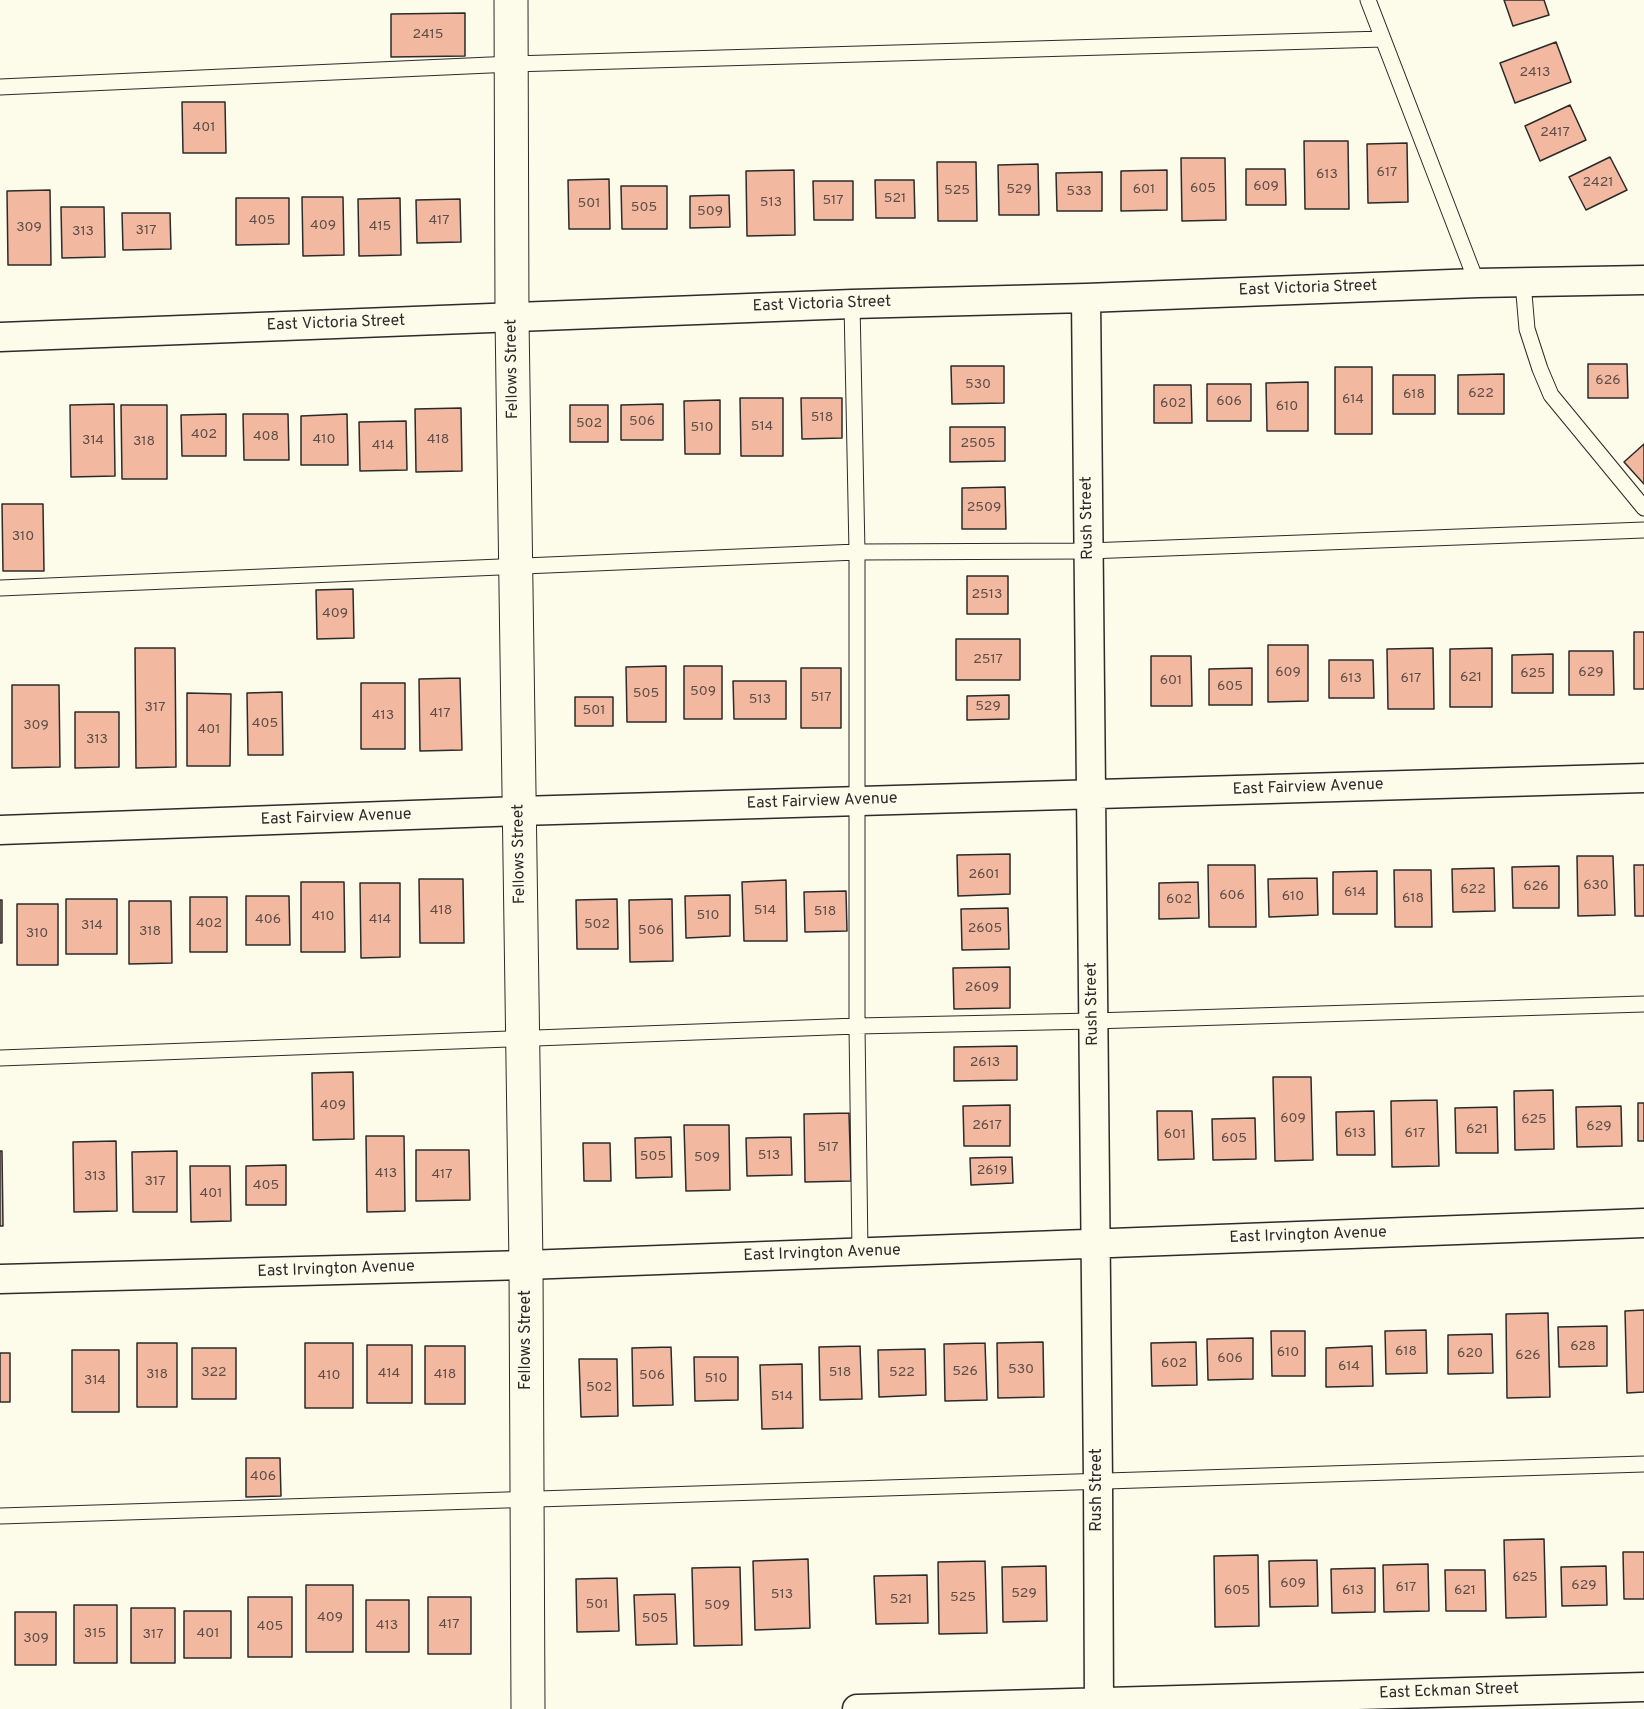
<!DOCTYPE html>
<html>
<head>
<meta charset="utf-8">
<style>
	body { margin:0 }
	canvas { display:block; background:#fdfbea }
</style>
</head>
<body>
<canvas width="1644" height="1709"></canvas>
<script>
const g = document.querySelector('canvas').getContext('2d');
g.lineJoin = 'round';
function fillPath(path, color) { g.fillStyle = color; g.fill(path, 'evenodd'); }
const shape = rows => new Path2D(rows.map(r => 'M' + r).join(''));
function trace(path, color, width, dash) { g.strokeStyle = color; g.lineWidth = width; g.lineCap = dash ? 'butt' : 'round'; g.setLineDash(dash || []); g.stroke(path); }
function label(font, color, halo, rows, align = 'center') {
  g.font = font + ' Overpass,sans-serif'; g.lineWidth = 4.5; g.setLineDash([]); g.textBaseline = 'middle'; g.strokeStyle = halo; g.fillStyle = color; for (const [text, x, y, turn = 0] of rows) {
    g.save(); g.translate(x, y); g.rotate((+turn || 0) * Math.PI / 180); g.textAlign = isNaN(turn) ? turn : align; if (halo) g.strokeText(text, 0, 0); g.fillText(text, 0, 0); g.restore();
  }
}
const building = shape([
	[1504,0,1544,0,1549,15,1513,26,1504,0],
	[465,13,465,56,391,57,391,14,465,13],
	[1556,42,1571,82,1515,103,1500,63,1556,42],
	[182,102,225,102,226,153,183,153,182,102],
	[1570,105,1586,140,1540,161,1525,126,1570,105],
	[1304,141,1348,141,1349,209,1305,209,1304,141],
	[1407,143,1408,202,1368,203,1367,144,1407,143],
	[1610,157,1627,190,1586,210,1569,177,1610,157],
	[1181,158,1225,158,1226,220,1182,221,1181,158],
	[937,162,976,162,977,221,938,221,937,162],
	[1038,164,1039,215,999,215,998,165,1038,164],
	[1246,169,1285,169,1286,205,1246,205,1246,169],
	[794,170,795,235,747,236,746,171,794,170],
	[1167,170,1167,210,1121,211,1121,171,1167,170],
	[1102,172,1102,211,1057,211,1056,173,1102,172],
	[609,179,610,229,569,229,568,180,609,179],
	[875,180,914,180,915,218,876,218,875,180],
	[813,181,853,181,853,220,814,220,813,181],
	[621,186,667,186,667,229,622,229,621,186],
	[50,190,51,265,8,265,7,191,50,190],
	[729,195,730,227,690,228,690,196,729,195],
	[302,197,343,197,344,255,303,256,302,197],
	[236,198,289,198,289,244,236,245,236,198],
	[400,198,401,255,359,256,358,199,400,198],
	[460,199,461,242,417,243,416,200,460,199],
	[61,207,104,207,105,257,62,258,61,207],
	[122,213,170,213,171,249,123,250,122,213],
	[1588,364,1627,364,1628,398,1588,398,1588,364],
	[951,366,1004,366,1004,403,952,404,951,366],
	[1335,367,1372,367,1372,434,1335,434,1335,367],
	[1504,374,1504,414,1458,414,1458,375,1504,374],
	[1393,375,1435,375,1435,414,1393,414,1393,375],
	[1308,382,1308,431,1267,431,1266,383,1308,382],
	[1207,384,1251,384,1251,421,1207,421,1207,384],
	[1154,385,1191,385,1192,423,1154,423,1154,385],
	[740,398,783,398,783,456,741,456,740,398],
	[801,398,842,398,842,438,802,439,801,398],
	[720,400,720,454,685,454,684,401,720,400],
	[114,404,115,476,71,477,70,405,114,404],
	[663,404,663,440,621,440,621,405,663,404],
	[121,405,167,405,167,479,122,479,121,405],
	[570,405,608,405,608,442,570,442,570,405],
	[461,408,462,471,416,472,415,409,461,408],
	[226,414,226,456,182,456,181,415,226,414],
	[243,414,288,414,289,460,244,460,243,414],
	[347,414,348,465,301,465,301,416,347,414],
	[406,421,407,470,360,471,359,422,406,421],
	[950,427,1005,427,1005,461,950,462,950,427],
	[1644,444,1644,484,1624,462,1644,444],
	[1005,487,1006,529,962,529,962,488,1005,487],
	[2,504,43,504,44,571,3,571,2,504],
	[967,576,1008,576,1008,614,967,614,967,576],
	[353,589,354,638,317,639,316,590,353,589],
	[1634,632,1644,632,1644,689,1634,689,1634,632],
	[956,639,1020,639,1020,680,956,680,956,639],
	[1268,645,1308,645,1308,701,1268,702,1268,645],
	[135,648,175,648,176,767,136,768,135,648],
	[1433,648,1434,709,1388,709,1387,649,1433,648],
	[1492,648,1492,707,1450,707,1450,649,1492,648],
	[1569,651,1613,651,1614,695,1569,695,1569,651],
	[1553,654,1553,693,1512,693,1512,655,1553,654],
	[1151,656,1191,656,1192,706,1151,706,1151,656],
	[1329,660,1373,660,1374,698,1329,698,1329,660],
	[666,666,666,722,627,722,626,667,666,666],
	[684,666,722,666,722,719,684,719,684,666],
	[801,668,841,668,841,728,801,728,801,668],
	[1252,668,1252,705,1209,705,1209,669,1252,668],
	[460,678,462,750,420,751,419,679,460,678],
	[733,681,786,681,786,719,734,719,733,681],
	[361,683,405,683,405,749,361,749,361,683],
	[12,685,59,685,60,767,12,768,12,685],
	[282,692,283,755,248,755,247,693,282,692],
	[187,693,231,694,230,766,187,766,187,693],
	[1009,695,1009,719,967,720,967,696,1009,695],
	[575,697,613,697,613,726,575,726,575,697],
	[75,712,119,712,119,767,75,768,75,712],
	[1010,854,1010,894,958,896,957,855,1010,854],
	[1577,856,1613,856,1615,915,1578,916,1577,856],
	[1208,865,1255,865,1256,927,1209,927,1208,865],
	[1634,865,1644,865,1644,916,1635,916,1634,865],
	[1559,866,1559,908,1513,908,1512,867,1559,866],
	[1494,868,1495,911,1453,912,1452,869,1494,868],
	[1394,870,1431,870,1432,927,1395,927,1394,870],
	[1377,871,1377,914,1333,914,1333,872,1377,871],
	[1317,878,1318,915,1269,917,1268,879,1317,878],
	[419,879,463,879,464,943,420,943,419,879],
	[786,880,787,941,744,941,742,882,786,880],
	[301,882,344,882,345,952,301,952,301,882],
	[1198,882,1199,918,1159,919,1159,883,1198,882],
	[360,883,400,883,400,957,361,958,360,883],
	[846,891,847,931,805,932,804,892,846,891],
	[730,895,730,936,686,938,685,896,730,895],
	[246,896,289,896,290,945,246,945,246,896],
	[190,897,227,897,227,952,190,952,190,897],
	[66,899,117,899,117,954,66,954,66,899],
	[617,899,618,949,577,949,576,900,617,899],
	[672,899,673,961,630,962,629,900,672,899],
	[0,900,2,900,2,943,0,943,0,900],
	[129,901,171,901,172,963,129,964,129,901],
	[17,904,58,904,58,965,17,965,17,904],
	[1008,908,1009,949,962,950,961,909,1008,908],
	[1010,967,1010,1008,954,1009,953,968,1010,967],
	[1017,1046,1017,1080,954,1081,954,1047,1017,1046],
	[353,1072,354,1139,313,1140,312,1073,353,1072],
	[1273,1077,1311,1077,1313,1160,1275,1161,1273,1077],
	[1553,1090,1554,1149,1515,1150,1514,1091,1553,1090],
	[1437,1100,1439,1166,1392,1167,1391,1101,1437,1100],
	[1638,1103,1644,1103,1644,1141,1638,1141,1638,1103],
	[1010,1105,1010,1146,964,1146,963,1106,1010,1105],
	[1621,1106,1622,1146,1577,1147,1576,1107,1621,1106],
	[1497,1107,1498,1153,1456,1153,1455,1108,1497,1107],
	[1157,1111,1192,1111,1194,1159,1158,1160,1157,1111],
	[1374,1111,1375,1155,1337,1155,1336,1112,1374,1111],
	[849,1113,851,1181,805,1182,804,1114,849,1113],
	[1255,1118,1256,1159,1213,1160,1212,1119,1255,1118],
	[684,1125,729,1125,730,1190,686,1191,684,1125],
	[366,1136,404,1136,405,1211,367,1212,366,1136],
	[671,1137,672,1177,636,1178,635,1138,671,1137],
	[791,1137,792,1175,747,1176,746,1138,791,1137],
	[116,1141,117,1211,74,1212,73,1142,116,1141],
	[583,1143,610,1143,611,1181,584,1181,583,1143],
	[416,1150,469,1150,470,1200,416,1201,416,1150],
	[0,1151,2,1151,3,1226,0,1226,0,1151],
	[177,1151,177,1212,133,1212,132,1152,177,1151],
	[1012,1157,1013,1183,971,1185,970,1158,1012,1157],
	[286,1165,286,1205,246,1205,246,1166,286,1165],
	[190,1166,230,1166,231,1221,191,1222,190,1166],
	[1644,1310,1644,1392,1627,1393,1625,1311,1644,1310],
	[1548,1313,1550,1397,1507,1398,1506,1314,1548,1313],
	[1607,1326,1607,1366,1559,1367,1558,1327,1607,1326],
	[1426,1330,1427,1373,1386,1374,1385,1331,1426,1330],
	[1271,1331,1305,1331,1305,1376,1272,1376,1271,1331],
	[1492,1334,1493,1373,1448,1374,1448,1335,1492,1334],
	[1253,1338,1253,1379,1208,1380,1207,1339,1253,1338],
	[1043,1342,1044,1397,998,1398,997,1343,1043,1342],
	[1196,1342,1197,1385,1152,1386,1151,1343,1196,1342],
	[137,1343,177,1343,177,1407,137,1407,137,1343],
	[305,1343,353,1343,353,1408,305,1408,305,1343],
	[985,1343,987,1400,945,1401,944,1344,985,1343],
	[367,1345,412,1345,412,1403,367,1403,367,1345],
	[425,1346,465,1346,465,1404,425,1404,425,1346],
	[860,1346,862,1399,820,1400,819,1347,860,1346],
	[1372,1346,1373,1386,1326,1387,1326,1348,1372,1346],
	[671,1347,673,1405,633,1406,632,1348,671,1347],
	[192,1348,236,1348,236,1399,192,1399,192,1348],
	[925,1349,926,1395,879,1397,878,1350,925,1349],
	[72,1350,119,1350,119,1412,72,1412,72,1350],
	[0,1353,10,1353,10,1402,0,1402,0,1353],
	[694,1357,738,1357,738,1400,695,1401,694,1357],
	[579,1359,617,1359,618,1416,581,1417,579,1359],
	[802,1364,803,1428,762,1429,760,1365,802,1364],
	[246,1458,280,1458,281,1496,246,1497,246,1458],
	[1544,1539,1546,1617,1506,1618,1504,1540,1544,1539],
	[1623,1552,1644,1552,1644,1599,1624,1599,1623,1552],
	[1258,1555,1259,1626,1215,1627,1214,1556,1258,1555],
	[808,1559,810,1628,755,1630,753,1561,808,1559],
	[1317,1560,1318,1606,1270,1607,1269,1561,1317,1560],
	[985,1561,987,1633,939,1634,938,1562,985,1561],
	[1428,1564,1429,1611,1384,1612,1383,1565,1428,1564],
	[1046,1566,1047,1621,1003,1622,1002,1567,1046,1566],
	[1606,1566,1607,1605,1562,1606,1561,1567,1606,1566],
	[740,1567,742,1645,694,1646,692,1568,740,1567],
	[1375,1568,1375,1612,1332,1613,1331,1569,1375,1568],
	[1445,1570,1485,1570,1486,1611,1446,1611,1445,1570],
	[927,1575,928,1623,876,1624,874,1576,927,1575],
	[617,1578,619,1631,577,1632,576,1579,617,1578],
	[306,1585,353,1585,353,1652,306,1652,306,1585],
	[675,1594,677,1644,636,1645,634,1595,675,1594],
	[248,1597,292,1597,292,1657,248,1657,248,1597],
	[428,1597,471,1597,471,1654,428,1654,428,1597],
	[366,1600,409,1600,409,1652,366,1652,366,1600],
	[74,1605,117,1605,117,1663,74,1663,74,1605],
	[131,1608,175,1608,175,1663,131,1663,131,1608],
	[184,1611,231,1611,231,1658,184,1658,184,1611],
	[15,1612,56,1612,56,1665,15,1665,15,1612]
]);
const lane = shape([
	[1368,0,1477,283],
	[0,87,512,64,1383,39],
	[1523,282,1527,329,1540,369,1551,395,1644,508],
	[852,304,857,552,857,1026,860,1252],
	[0,588,857,552,1088,551,1644,530],
	[0,1058,857,1026,1093,1021,1644,1004],
	[0,1516,1644,1464]
]);
const street = shape([
	[1086,298,1098,1481,1099,1709],
	[0,337,852,304,1086,298,1477,283,1644,280],
	[0,830,520,811,1644,778],
	[0,1279,526,1265,1644,1223],
	[857,1709,1644,1687]
]);
const secondary = shape([
	[511,0,512,318,526,1265,528,1709]
]);
const numberNames = [
	["2415",428,35],
	["2413",1535,73],
	["401",204,128],
	["2417",1555,133],
	["617",1387,173],
	["613",1327,175],
	["2421",1598,183],
	["609",1266,187],
	["605",1203,189],
	["529",1019,190],
	["601",1144,190],
	["525",957,191],
	["533",1079,192],
	["521",895,199],
	["517",833,201],
	["513",771,203],
	["501",589,204],
	["505",644,208],
	["509",710,212],
	["405",262,221],
	["417",439,221],
	["409",323,226],
	["415",380,227],
	["309",29,228],
	["317",146,231],
	["313",83,232],
	["626",1608,381],
	["530",978,385],
	["622",1481,394],
	["618",1414,395],
	["614",1353,400],
	["606",1229,402],
	["602",1173,404],
	["610",1287,407],
	["518",822,418],
	["506",642,422],
	["502",589,424],
	["514",762,427],
	["510",702,428],
	["402",204,435],
	["408",266,437],
	["410",324,440],
	["418",438,440],
	["314",93,441],
	["318",144,442],
	["2505",978,444],
	["414",383,446],
	["2509",984,508],
	["310",23,537],
	["2513",987,595],
	["409",335,614],
	["2517",988,660],
	["609",1288,673],
	["629",1591,673],
	["625",1533,674],
	["621",1471,678],
	["613",1351,679],
	["617",1411,679],
	["601",1171,681],
	["605",1230,687],
	["509",703,692],
	["505",646,694],
	["517",821,698],
	["513",760,700],
	["529",988,707],
	["317",155,708],
	["501",594,711],
	["417",440,714],
	["413",383,716],
	["405",265,724],
	["309",36,726],
	["401",209,730],
	["313",97,740],
	["2601",984,875],
	["630",1596,886],
	["626",1536,887],
	["622",1473,890],
	["614",1355,893],
	["606",1232,896],
	["610",1293,897],
	["618",1413,899],
	["602",1179,900],
	["418",441,911],
	["514",765,911],
	["518",825,912],
	["510",708,916],
	["410",323,917],
	["406",268,920],
	["414",380,920],
	["402",209,924],
	["502",597,925],
	["314",92,926],
	["2605",985,929],
	["506",651,931],
	["318",150,932],
	["310",37,934],
	["2609",982,988],
	["2613",985,1063],
	["409",333,1106],
	["609",1293,1119],
	["625",1534,1120],
	["2617",987,1126],
	["629",1599,1127],
	["621",1477,1130],
	["613",1355,1134],
	["617",1415,1134],
	["601",1175,1135],
	["605",1234,1139],
	["517",828,1148],
	["513",769,1156],
	["505",653,1157],
	["509",707,1158],
	["2619",992,1171],
	["413",386,1174],
	["417",442,1175],
	["313",95,1177],
	["317",155,1182],
	["405",266,1186],
	["401",211,1194],
	["628",1583,1347],
	["618",1406,1352],
	["610",1288,1353],
	["620",1470,1354],
	["626",1528,1356],
	["606",1230,1359],
	["602",1174,1364],
	["614",1349,1367],
	["530",1021,1370],
	["526",965,1372],
	["322",214,1373],
	["518",840,1373],
	["522",902,1373],
	["414",389,1374],
	["318",157,1375],
	["418",445,1375],
	["410",329,1376],
	["506",652,1376],
	["510",716,1379],
	["314",95,1381],
	["502",599,1388],
	["514",782,1397],
	["406",263,1477],
	["625",1525,1578],
	["609",1293,1584],
	["629",1584,1586],
	["617",1406,1588],
	["605",1237,1591],
	["613",1353,1591],
	["621",1465,1591],
	["529",1024,1594],
	["513",782,1595],
	["525",963,1598],
	["521",901,1600],
	["501",597,1605],
	["509",717,1606],
	["409",330,1618],
	["505",655,1619],
	["417",449,1625],
	["413",387,1626],
	["405",270,1627],
	["315",95,1634],
	["401",208,1634],
	["317",153,1635],
	["309",36,1639]
];
const streetNames = [
	["East Victoria Street",1308,289,-2],
	["East Victoria Street",822,305,-2],
	["East Victoria Street",336,324,-2],
	["Fellows Street",513,369,-91],
	["Rush Street",1088,518,-91],
	["East Fairview Avenue",1308,788,-2],
	["East Fairview Avenue",822,802,-2],
	["East Fairview Avenue",336,818,-2],
	["Fellows Street",520,854,-91],
	["Rush Street",1093,1004,-91],
	["East Irvington Avenue",1308,1236,-2],
	["East Irvington Avenue",822,1254,-2],
	["East Irvington Avenue",336,1270,-2],
	["Fellows Street",527,1340,-90],
	["Rush Street",1098,1490,-90],
	["East Eckman Street",1449,1692,-2]
];
fillPath(building, '#f2b8a0');
trace(building, '#2b2b2b', 1.5);
trace(lane, '#2b2b2b', 17);
trace(street, '#2b2b2b', 31);
trace(secondary, '#2b2b2b', 35);
trace(lane, '#fdfbea', 15);
trace(street, '#fdfbea', 28);
trace(secondary, '#fdfbea', 33);
label('14px', '#5d4e48', null, numberNames);
label('16px', '#2b2b2b', '#fdfbea', streetNames);
</script>
</body>
</html>
